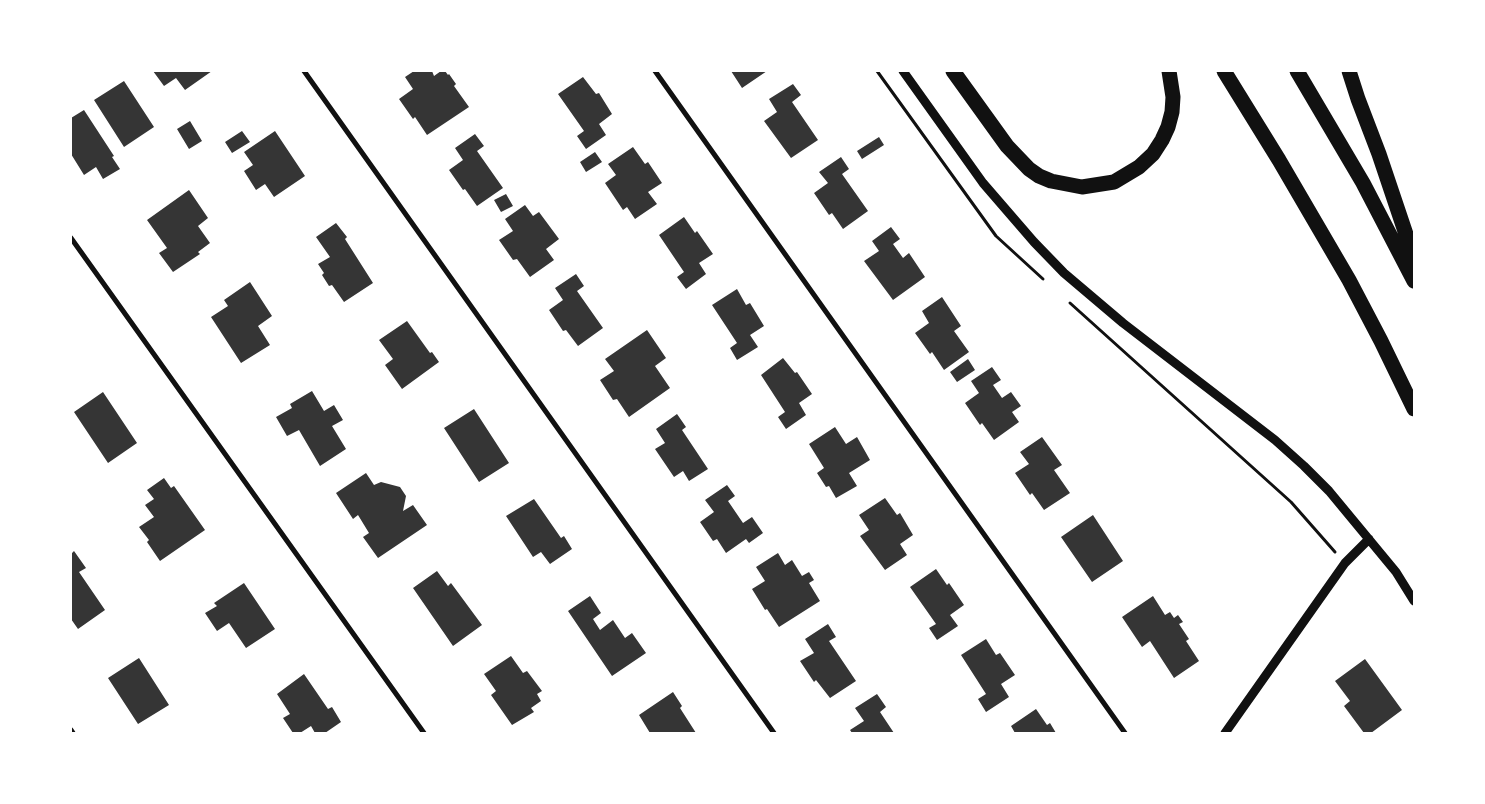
<!DOCTYPE html>
<html>
<head>
<meta charset="utf-8">
<style>
	body { margin:0 }
	#map { position:relative; width:1485px; height:804px; overflow:hidden; background:#fff; font-family:"Asap Condensed",sans-serif }
	canvas { display:block }
	.frame { position:absolute; inset:0; border:72px solid #fff; pointer-events:none }
</style>
</head>
<body>
<div id="map">
<canvas width="1485" height="804"></canvas>
<div class="frame"></div>
</div>
<script>
const g = document.querySelector('canvas').getContext('2d');
g.lineJoin = 'round';
function fillPath(path, color) { g.fillStyle = color; g.fill(path, 'evenodd'); }
const shape = rows => new Path2D(rows.map(r => 'M' + r).join(''));
function trace(path, color, width, dash) { g.strokeStyle = color; g.lineWidth = width; g.lineCap = dash ? 'butt' : 'round'; g.setLineDash(dash || []); g.stroke(path); }
const building = shape([
	[153,71,212,71,185,90,176,78,164,86],
	[414,71,432,71,434,76,441,71,445,71,448,75,449,74,456,84,454,86,469,107,427,135,415,117,413,119,399,99,413,89,405,77],
	[731,71,767,71,742,88],
	[583,77,596,94,599,93,612,114,599,124,606,135,586,149,577,136,584,131,558,94],
	[124,81,154,127,124,147,94,100],
	[793,84,801,95,792,102,818,140,791,158,764,121,777,112,769,99],
	[84,110,114,156,112,157,120,169,103,179,96,167,84,175,71,154,71,118],
	[190,121,202,141,189,149,177,129],
	[242,131,250,142,232,153,225,142],
	[275,131,305,176,274,197,265,184,256,190,244,171,253,165,244,152],
	[475,134,484,146,477,151,503,188,477,206,465,189,463,190,449,170,463,160,455,148],
	[879,137,884,145,862,159,857,151],
	[633,147,645,164,648,162,662,183,648,192,657,204,635,219,627,207,623,210,605,183,616,175,608,164],
	[595,152,602,162,586,172,580,162],
	[841,157,849,169,842,174,868,211,843,229,832,213,829,215,814,193,828,183,819,172],
	[189,190,208,218,198,226,210,243,198,252,200,254,173,272,159,253,167,248,147,220],
	[506,194,513,206,501,212,494,200],
	[525,205,533,216,539,212,559,239,546,249,554,260,530,277,517,259,513,260,499,240,513,231,505,219],
	[684,217,695,233,697,231,713,254,699,263,706,274,686,289,677,277,684,272,659,235],
	[336,223,347,237,345,239,373,283,344,302,332,285,329,286,322,275,324,273,318,264,330,257,316,237],
	[891,227,900,239,893,244,903,258,909,253,925,277,893,300,864,261,879,251,872,241],
	[576,274,584,286,577,291,603,328,578,346,566,330,563,331,549,310,563,300,555,288],
	[250,282,272,316,258,326,270,345,241,363,211,317,228,306,224,300],
	[737,289,746,305,750,303,764,326,750,335,758,347,737,360,730,348,737,343,712,305],
	[942,297,961,326,954,331,969,352,944,370,932,352,930,354,915,333,929,323,922,311],
	[407,321,430,353,432,352,439,362,402,389,385,365,393,359,379,340],
	[647,330,666,358,655,366,670,388,629,417,617,399,613,400,600,380,614,371,605,359],
	[783,358,795,373,797,372,812,394,799,403,806,415,786,429,778,417,785,412,761,375],
	[968,359,975,370,957,382,950,372],
	[992,367,1001,380,993,385,1002,398,1011,392,1021,406,1012,412,1019,422,994,440,982,423,980,425,965,403,979,393,971,381],
	[312,391,324,411,334,405,343,420,332,426,346,449,320,466,299,430,287,436,276,417,292,408,290,404],
	[103,392,137,443,108,463,74,412],
	[474,409,509,463,479,482,444,428],
	[677,414,686,427,682,430,708,469,689,481,683,471,674,477,655,449,665,443,656,429],
	[835,427,846,444,857,437,870,460,849,473,857,486,836,498,829,486,826,487,817,473,824,468,809,444],
	[1042,437,1062,465,1054,470,1070,493,1044,510,1032,493,1030,495,1015,473,1029,464,1020,452],
	[366,473,374,485,381,482,400,487,406,496,403,511,413,505,427,525,378,558,363,537,369,533,358,515,353,519,336,493],
	[164,478,171,488,174,486,205,530,160,561,147,542,149,540,139,527,154,517,145,505,154,499,147,490],
	[727,485,735,496,728,501,743,523,752,517,763,533,749,543,746,539,726,553,717,539,713,541,700,522,714,512,705,500],
	[885,498,897,515,900,513,913,535,900,544,907,555,885,570,860,536,869,530,859,515],
	[534,499,561,538,564,536,572,549,550,564,541,552,533,557,506,516],
	[1093,515,1123,561,1092,582,1061,537],
	[74,551,86,568,79,572,105,610,78,629,71,619,71,554],
	[778,553,785,565,792,560,802,576,809,572,814,580,809,583,820,601,779,627,767,609,765,610,752,589,765,581,756,567],
	[936,569,947,585,949,583,964,605,950,615,958,626,937,640,929,628,936,624,910,587],
	[437,571,448,586,451,583,482,625,453,646,413,588],
	[244,583,275,629,246,648,229,623,217,631,205,613,217,606,214,603],
	[590,596,601,613,593,619,600,630,613,620,625,638,632,633,646,653,612,676,568,611],
	[1153,596,1165,615,1170,612,1174,618,1178,615,1183,622,1179,624,1189,639,1186,641,1199,661,1174,678,1150,641,1142,647,1122,617],
	[828,624,836,637,829,641,856,681,830,698,816,680,814,682,800,661,814,653,805,639],
	[986,639,996,655,1000,653,1015,675,1001,684,1009,697,986,712,978,699,986,694,961,655],
	[511,656,523,673,527,671,542,691,537,694,541,701,531,708,534,712,512,725,491,695,496,691,484,674],
	[139,658,169,705,138,724,108,678],
	[1365,659,1402,710,1371,733,1364,733,1344,706,1350,701,1335,681],
	[304,674,328,709,332,707,341,722,325,733,315,733,311,726,300,733,293,733,283,718,290,714,277,694],
	[673,692,682,706,680,708,696,733,650,733,639,715],
	[877,694,886,707,880,712,894,733,852,733,850,730,864,721,855,708],
	[1036,709,1047,725,1050,723,1056,733,1015,733,1011,726]
]);
const path = shape([
	[877,71,996,236,1043,279],
	[1070,303,1291,502,1335,552]
]);
const minor = shape([
	[304,71,774,733],
	[655,71,1125,733],
	[71,238,424,733],
	[71,730,73,733]
]);
const tertiary = shape([
	[903,71,983,183,1034,242,1064,273,1123,323,1275,440,1304,466,1329,491,1396,572,1414,601],
	[1225,733,1345,563,1369,539]
]);
const motorway = shape([
	[953,71,1007,146,1029,169,1039,176,1051,181,1082,187,1114,182,1139,167,1153,154,1162,140,1168,127,1172,112,1173,97,1169,71],
	[1224,71,1279,160,1349,280,1381,341,1414,409],
	[1297,71,1363,183,1414,281],
	[1349,71,1358,99,1379,154,1414,258]
]);
fillPath(building, '#353535');
trace(path, '#111', 3);
trace(minor, '#111', 5);
trace(tertiary, '#111', 9);
trace(motorway, '#111', 15);
</script>
</body>
</html>
